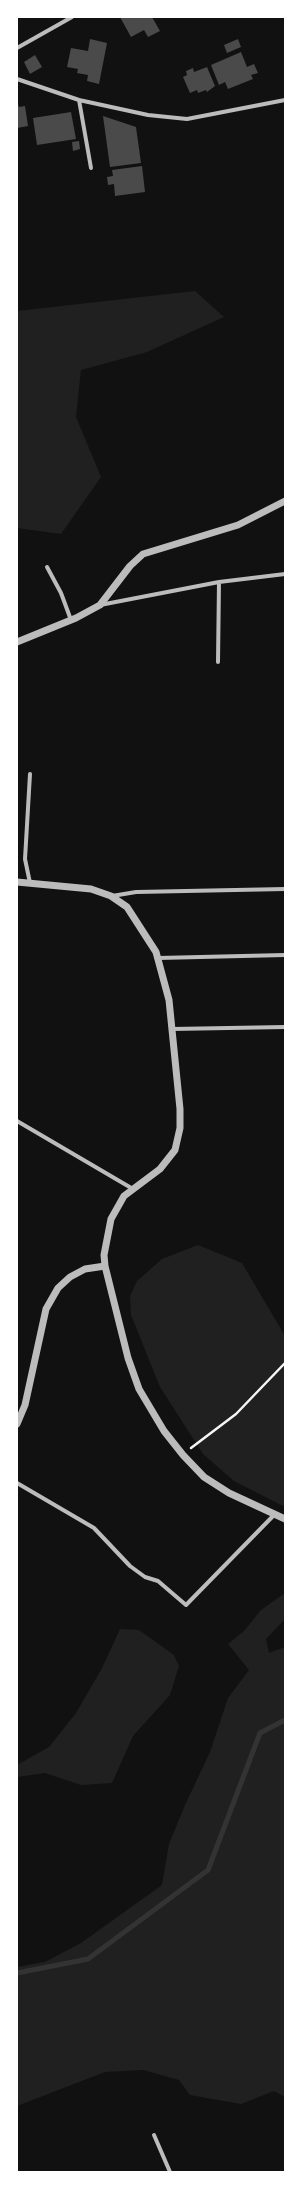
<!DOCTYPE html>
<html>
<head>
<meta charset="utf-8">
<style>
	body { margin:0 }
	#map { position:relative; width:302px; height:2189px; overflow:hidden; background:#111; font-family:Manrope,sans-serif }
	canvas { display:block }
	.frame { position:absolute; inset:0; border:18px solid #fff; pointer-events:none }
</style>
</head>
<body>
<div id="map">
<canvas width="302" height="2189"></canvas>
<div class="frame"></div>
</div>
<script>
const g = document.querySelector('canvas').getContext('2d');
g.lineJoin = 'round';
function fillPath(path, color) { g.fillStyle = color; g.fill(path, 'evenodd'); }
const shape = rows => new Path2D(rows.map(r => 'M' + r).join(''));
function trace(path, color, width, dash) { g.strokeStyle = color; g.lineWidth = width; g.lineCap = dash ? 'butt' : 'round'; g.setLineDash(dash || []); g.stroke(path); }
const green = shape([
	[195,291,224,317,147,352,81,370,76,417,101,477,61,534,17,528,17,311],
	[198,1245,242,1263,285,1336,285,1507,234,1481,203,1454,160,1387,131,1315,130,1296,137,1281,162,1259],
	[285,1593,285,1619,266,1639,269,1653,285,1647,285,2097,274,2091,241,2104,190,2095,179,2080,143,2070,105,2072,17,2106,17,1967,45,1962,81,1943,162,1885,169,1844,185,1805,210,1752,228,1698,249,1670,228,1644,244,1631,261,1610],
	[120,1629,139,1630,174,1655,179,1666,170,1695,133,1736,112,1783,81,1785,45,1773,17,1777,17,1765,49,1747,76,1713,102,1668]
]);
const stream = shape([
	[17,1973,88,1959,208,1870,260,1733,285,1720]
]);
const building = shape([
	[120,17,152,17,160,31,148,37,144,30,131,37],
	[90,39,107,43,99,84,87,81,88,75,77,73,78,69,67,67,71,48,88,51],
	[238,39,241,47,227,53,224,45],
	[241,52,247,67,254,64,258,73,251,75,253,79,228,89,225,82,219,85,211,65],
	[35,55,42,67,30,74,24,62],
	[207,67,215,86,207,92,206,90,198,93,197,90,190,93,183,77,187,75,186,71,193,68,194,72],
	[17,102,19,107,25,106,28,126,17,128],
	[71,112,76,139,37,145,33,118],
	[103,116,136,127,141,163,110,167],
	[79,141,80,149,73,151,72,142],
	[142,166,145,192,115,196,114,184,108,185,107,177,113,176,112,170]
]);
const path = shape([
	[191,1448,236,1414,285,1363]
]);
const minor = shape([
	[17,48,72,17],
	[17,79,79,100,148,115,187,119,285,100],
	[79,100,91,168],
	[47,567,61,593,71,620],
	[100,605,219,582,285,574],
	[218,662,219,582],
	[30,883,25,859,30,774],
	[112,896,136,892,285,889],
	[158,958,285,955],
	[172,1029,285,1027],
	[17,1121,133,1189],
	[17,1483,94,1528,130,1566,145,1577,158,1581,186,1605,275,1514],
	[154,2135,170,2172]
]);
const tertiary = shape([
	[17,642,76,618,100,605,130,566,143,554,238,525,285,501],
	[17,882,91,889,111,896,127,907,156,952,169,1000,180,1109,180,1128,175,1150,160,1169,124,1196,111,1219,104,1255,105,1266,128,1358,139,1389,164,1431,183,1455,204,1477,229,1493,285,1519],
	[17,1424,25,1405,46,1309,58,1288,70,1277,85,1269,105,1266]
]);
fillPath(green, '#202020');
trace(stream, '#333', 5);
fillPath(building, '#4a4a4a');
trace(path, '#f5f5f5', 2.5);
trace(minor, '#bcbcbc', 4);
trace(tertiary, '#bcbcbc', 7);
</script>
</body>
</html>
